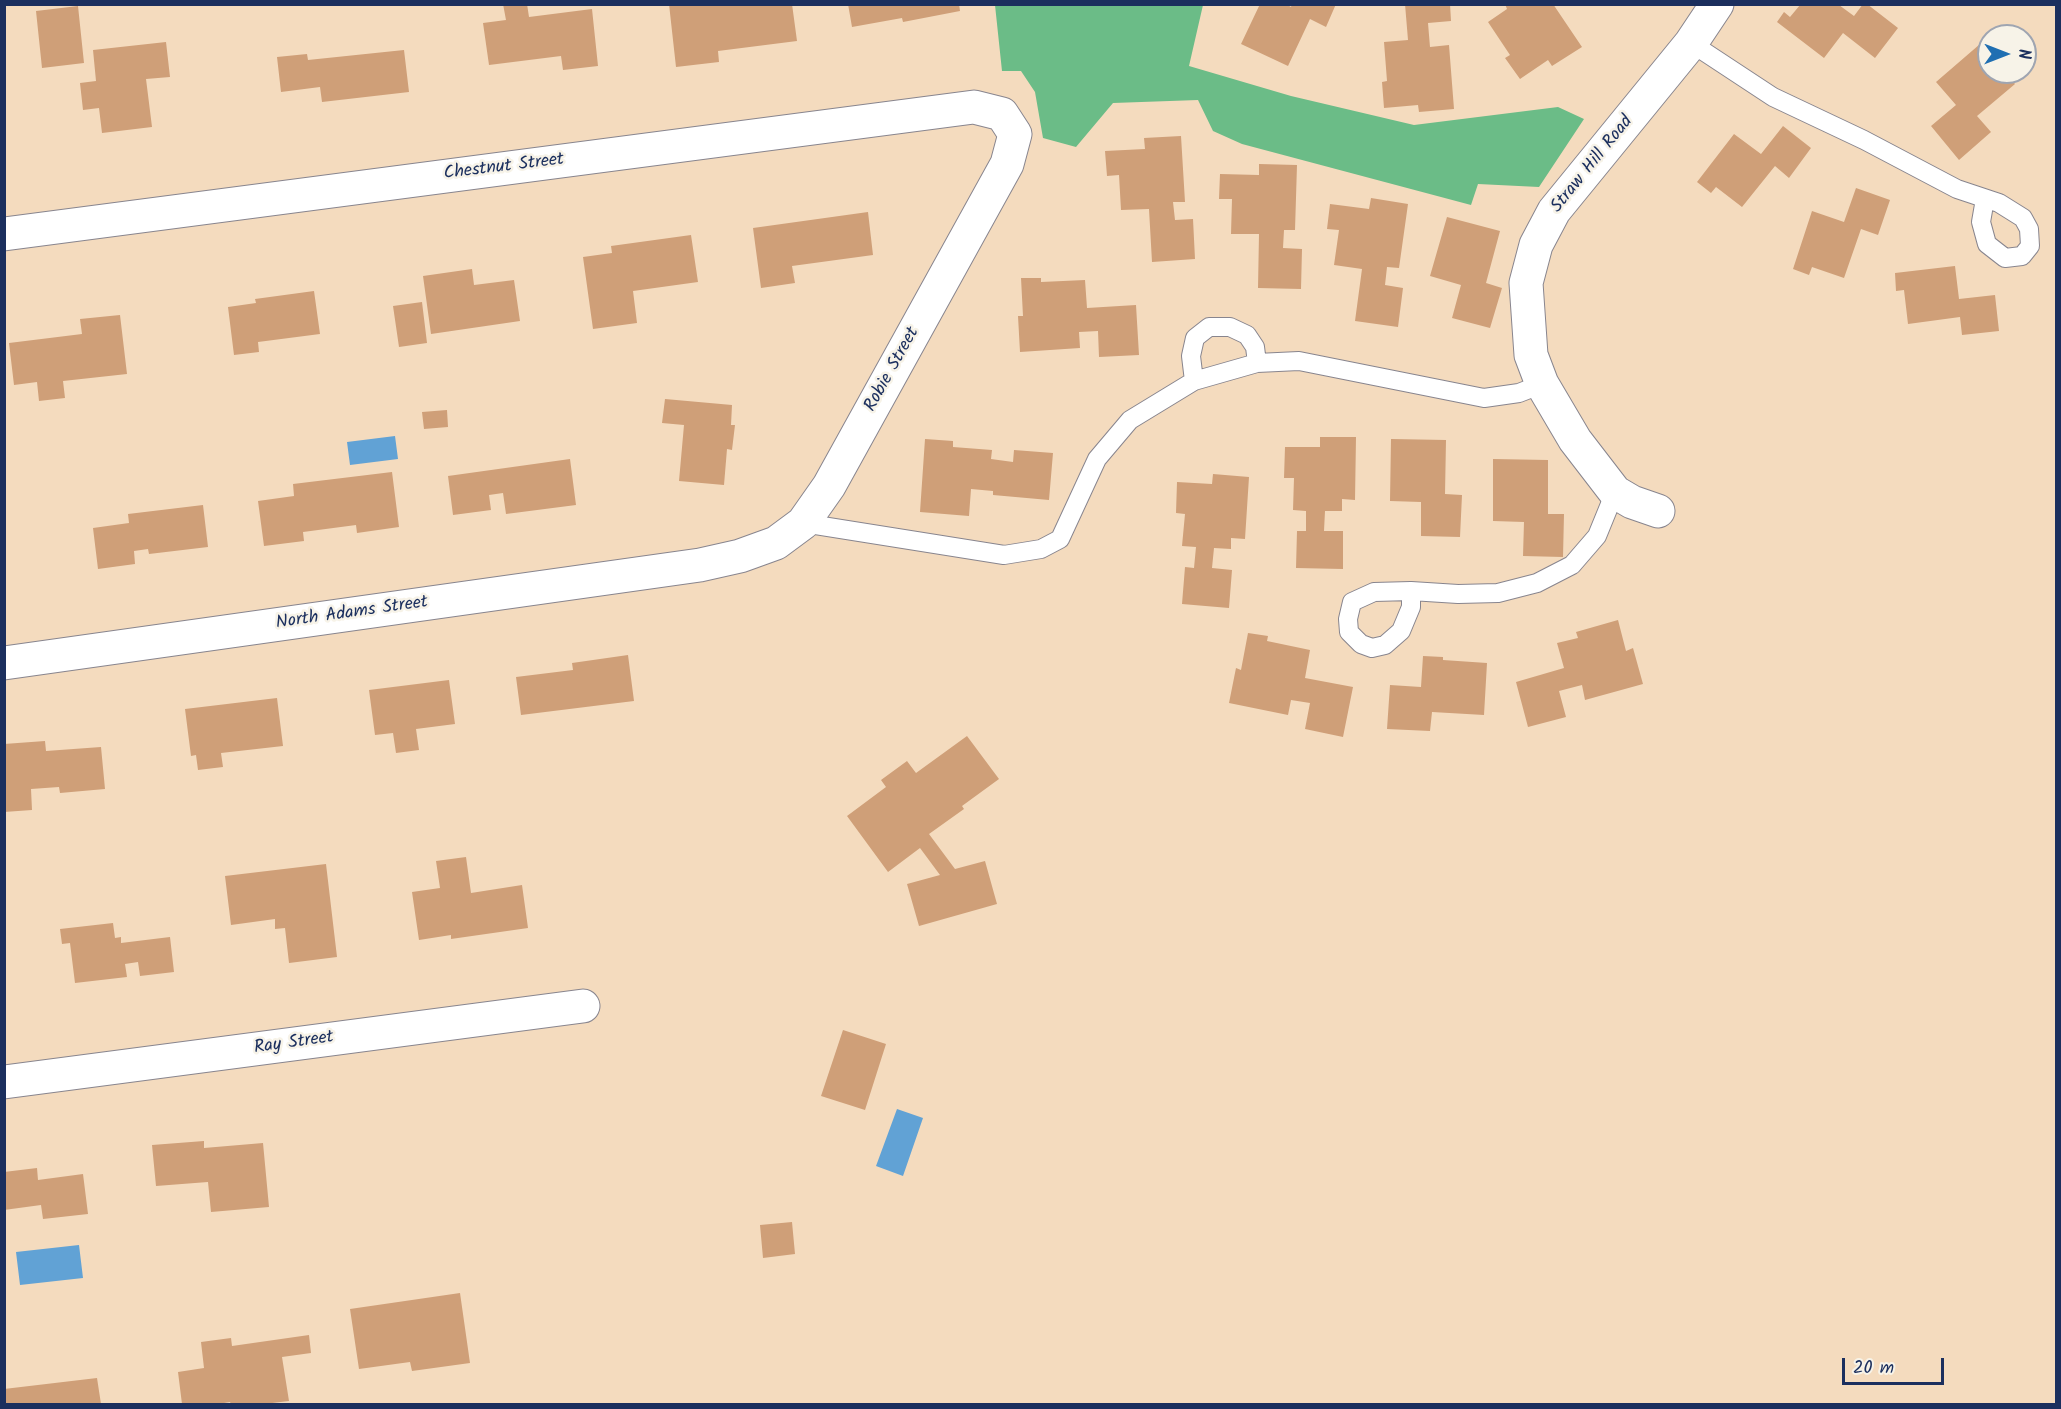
<!DOCTYPE html>
<html>
<head>
<meta charset="utf-8">
<style>
	body { margin:0 }
	#map { position:relative; width:2061px; height:1409px; overflow:hidden; background:#f4dbbe; font-family:Kalam,sans-serif }
	canvas { display:block }
	.frame { position:absolute; inset:0; border:6px solid #1b2f5e; pointer-events:none }
	.north { position:absolute; left:1977px; top:24px; width:60px; height:60px; box-sizing:border-box; background:#f7f3e8; border:2px solid #9fa5b1; border-radius:50%; rotate:90deg; font-size:16px; font-weight:700; line-height:24px; text-align:center; color:#1b2f5e }
	.north::after { content:''; display:block; margin:auto; width:21px; height:27px; background:#1f6fb2; clip-path:polygon(50% 0,100% 100%,50% 72%,0 100%) }
	.scale { position:absolute; left:1842px; top:1358px; width:102px; height:27px; box-sizing:border-box; border:3px solid #1b2f5e; border-top:0; padding-left:8px; font-size:18px; line-height:21px; white-space:nowrap; color:#1b2f5e; -webkit-text-stroke:4px #f7f3e8; paint-order:stroke }
</style>
</head>
<body>
<div id="map">
<canvas width="2061" height="1409"></canvas>
<div class="frame"></div>
<div class="north">N</div>
<div class="scale">20 m</div>
</div>
<script>
const g = document.querySelector('canvas').getContext('2d');
g.lineJoin = 'round';
function fillPath(path, color) { g.fillStyle = color; g.fill(path, 'evenodd'); }
const shape = rows => new Path2D(rows.map(r => 'M' + r).join(''));
function trace(path, color, width, dash) { g.strokeStyle = color; g.lineWidth = width; g.lineCap = dash ? 'butt' : 'round'; g.setLineDash(dash || []); g.stroke(path); }
function label(font, color, halo, rows, align = 'center') {
  g.font = font + ' Kalam,sans-serif'; g.lineWidth = 5; g.setLineDash([]); g.textBaseline = 'middle'; g.strokeStyle = halo; g.fillStyle = color; for (const [text, x, y, turn = 0] of rows) {
    g.save(); g.translate(x, y); g.rotate((+turn || 0) * Math.PI / 180); g.textAlign = isNaN(turn) ? turn : align; if (halo) g.strokeText(text, 0, 0); g.fillText(text, 0, 0); g.restore();
  }
}
const forest = shape([
	[995,5,1203,5,1189,66,1291,96,1414,125,1558,107,1584,119,1539,187,1478,184,1471,205,1242,144,1213,131,1198,100,1113,103,1076,147,1043,138,1035,92,1021,71,1002,71]
]);
const water = shape([
	[395,436,398,459,350,465,347,442],
	[897,1109,923,1118,903,1176,876,1166],
	[79,1245,83,1278,20,1285,16,1252]
]);
const building = shape([
	[503,4,527,4,529,17,592,9,598,66,563,70,561,56,489,65,483,23,506,20],
	[669,4,792,4,797,41,718,51,719,62,676,67],
	[848,4,959,4,960,11,903,22,902,18,852,27],
	[1260,4,1286,4,1291,7,1292,4,1336,4,1326,27,1310,19,1288,66,1241,44],
	[1405,4,1450,4,1451,21,1428,23,1430,47,1449,45,1454,109,1419,112,1418,105,1384,108,1382,82,1387,81,1384,42,1408,40],
	[1505,4,1553,4,1582,47,1552,66,1548,60,1520,79,1505,58,1510,55,1488,22,1507,9],
	[1863,4,1867,4,1898,28,1875,58,1843,33,1824,58,1777,22,1784,12,1790,17,1800,5,1839,5,1854,16],
	[78,6,84,63,42,68,36,11],
	[1987,38,1989,41,1987,52,1989,54,1989,72,2005,72,2015,84,1977,116,1991,132,1959,160,1931,126,1956,105,1936,82],
	[166,42,170,77,146,79,152,127,102,133,99,108,83,110,80,83,96,81,93,50],
	[404,50,409,92,322,102,320,87,281,92,277,57,307,54,308,60],
	[1783,126,1811,148,1789,178,1775,166,1742,207,1716,187,1711,193,1697,182,1734,134,1761,154],
	[1181,136,1185,202,1173,202,1175,220,1193,219,1195,259,1152,262,1149,209,1121,210,1119,175,1107,176,1105,151,1145,149,1144,138],
	[1259,164,1297,165,1295,230,1284,230,1283,248,1302,249,1301,289,1258,288,1259,234,1231,234,1232,199,1219,199,1220,174,1259,175],
	[1856,188,1890,200,1878,235,1861,229,1844,278,1812,267,1809,275,1793,269,1812,211,1844,222],
	[1371,198,1408,204,1399,268,1387,267,1385,285,1403,288,1398,327,1355,321,1362,269,1334,265,1339,230,1327,229,1330,204,1369,209],
	[868,212,873,255,792,266,795,283,761,288,753,228],
	[1447,217,1500,231,1486,283,1502,288,1490,328,1452,318,1461,285,1430,276],
	[691,235,698,282,633,291,637,323,593,329,583,257,612,253,611,246],
	[1955,266,1959,299,1995,295,1999,331,1962,335,1960,317,1908,324,1904,290,1896,291,1895,273],
	[472,269,474,285,514,280,520,321,431,334,423,276],
	[1021,278,1041,278,1041,282,1085,280,1087,308,1136,305,1139,355,1099,357,1098,331,1079,332,1080,348,1020,352,1018,316,1023,316],
	[314,291,320,334,258,342,259,352,234,355,228,307,256,303,255,299],
	[422,302,427,343,399,347,393,306],
	[120,315,127,374,63,381,65,398,39,401,37,382,14,385,9,343,82,334,80,319],
	[665,399,732,405,731,425,735,425,732,450,727,449,724,485,679,481,684,425,662,423],
	[447,410,448,427,424,429,422,412],
	[1320,437,1356,437,1355,500,1342,499,1342,511,1325,511,1324,531,1343,531,1343,569,1296,568,1297,531,1306,531,1306,511,1293,510,1294,478,1284,478,1285,447,1320,447],
	[925,439,953,441,953,447,992,450,991,459,1013,462,1014,450,1053,453,1049,500,993,495,993,491,971,489,969,516,920,512],
	[1391,439,1446,440,1445,494,1462,495,1460,537,1421,536,1421,502,1390,501],
	[570,459,576,505,506,514,503,493,489,495,491,510,453,515,448,476],
	[1493,459,1548,460,1548,514,1564,514,1563,557,1523,556,1524,522,1493,521],
	[392,472,399,527,357,533,356,525,303,532,304,541,264,546,258,501,294,496,293,484],
	[1213,474,1249,477,1245,539,1231,538,1231,549,1214,548,1212,568,1232,570,1229,608,1182,604,1185,567,1194,568,1196,547,1182,546,1185,514,1176,513,1177,482,1212,484],
	[203,505,208,547,149,554,148,549,134,551,135,564,98,569,93,528,129,523,128,514],
	[1618,620,1626,651,1633,648,1643,684,1585,700,1582,685,1559,691,1566,717,1528,727,1516,682,1564,668,1557,643,1578,638,1576,632],
	[1248,633,1268,636,1267,641,1310,650,1305,678,1353,687,1343,737,1305,729,1310,703,1291,700,1288,715,1229,703,1236,668,1241,670],
	[628,655,634,701,521,715,516,677,573,670,572,663],
	[1423,656,1443,657,1443,660,1487,663,1484,715,1432,712,1430,731,1387,729,1390,685,1421,687],
	[449,680,455,724,416,729,419,750,396,753,393,733,375,735,369,690],
	[277,698,283,746,221,753,223,767,198,770,196,755,191,756,185,709],
	[967,736,999,779,962,806,964,809,929,834,955,869,985,861,997,904,919,926,907,884,940,875,920,848,888,872,847,816,886,787,881,780,907,761,916,773],
	[45,741,46,751,101,747,105,789,60,793,59,787,31,789,32,810,4,812,4,744],
	[466,857,471,893,522,885,528,928,451,939,451,935,419,940,412,892,440,888,436,861],
	[326,864,337,957,289,963,285,928,275,929,275,919,231,925,225,876],
	[113,923,115,938,121,937,121,943,170,937,174,972,140,976,138,962,125,964,127,977,75,983,70,943,62,944,60,929],
	[843,1030,886,1044,865,1110,821,1096],
	[204,1141,204,1148,263,1143,269,1207,211,1212,208,1182,156,1186,152,1145],
	[37,1168,38,1180,83,1174,88,1214,43,1219,41,1205,4,1210,4,1172],
	[792,1222,795,1254,763,1258,760,1225],
	[460,1293,470,1363,412,1371,410,1362,359,1369,350,1309],
	[309,1335,311,1353,282,1357,289,1401,264,1404,231,1404,230,1402,218,1404,182,1404,178,1372,204,1368,201,1342,231,1338,232,1346],
	[97,1378,101,1404,4,1404,4,1389]
]);
const lane = shape([
	[1691,43,1773,97,1864,140,1957,189,1999,203,2023,218,2029,229,2030,246,2022,256,2005,258,1987,244,1981,222,1985,199],
	[1194,381,1191,356,1195,338,1209,327,1230,327,1247,335,1255,347,1257,363],
	[803,523,1004,555,1041,549,1060,539,1097,459,1130,420,1194,381,1257,363,1299,361,1484,398,1519,393,1542,384],
	[1411,591,1411,607,1401,631,1385,645,1372,648,1361,644,1349,632,1348,619,1352,602,1374,592,1411,591,1458,594,1498,593,1537,583,1572,565,1597,536,1615,492]
]);
const street = shape([
	[4,234,974,107,1002,114,1015,134,1007,164,829,486,803,523,776,543,740,556,700,565,4,663],
	[1658,511,1632,502,1615,492,1575,440,1542,384,1531,355,1526,283,1536,245,1554,211,1691,43,1717,4],
	[4,1082,583,1006]
]);
const streetNames = [
	["Straw Hill Road",1593,165,-51],
	["Chestnut Street",504,168,-7],
	["Robie Street",893,370,-61],
	["North Adams Street",352,614,-8],
	["Ray Street",294,1044,-8]
];
fillPath(forest, '#6bbc87');
fillPath(water, '#61a2d5');
fillPath(building, '#cf9f78');
trace(lane, '#88858e', 20);
trace(street, '#88858e', 35);
trace(lane, '#fff', 18);
trace(street, '#fff', 33);
label('18px', '#1b2f5e', '#f7f3e8', streetNames);
</script>
</body>
</html>
